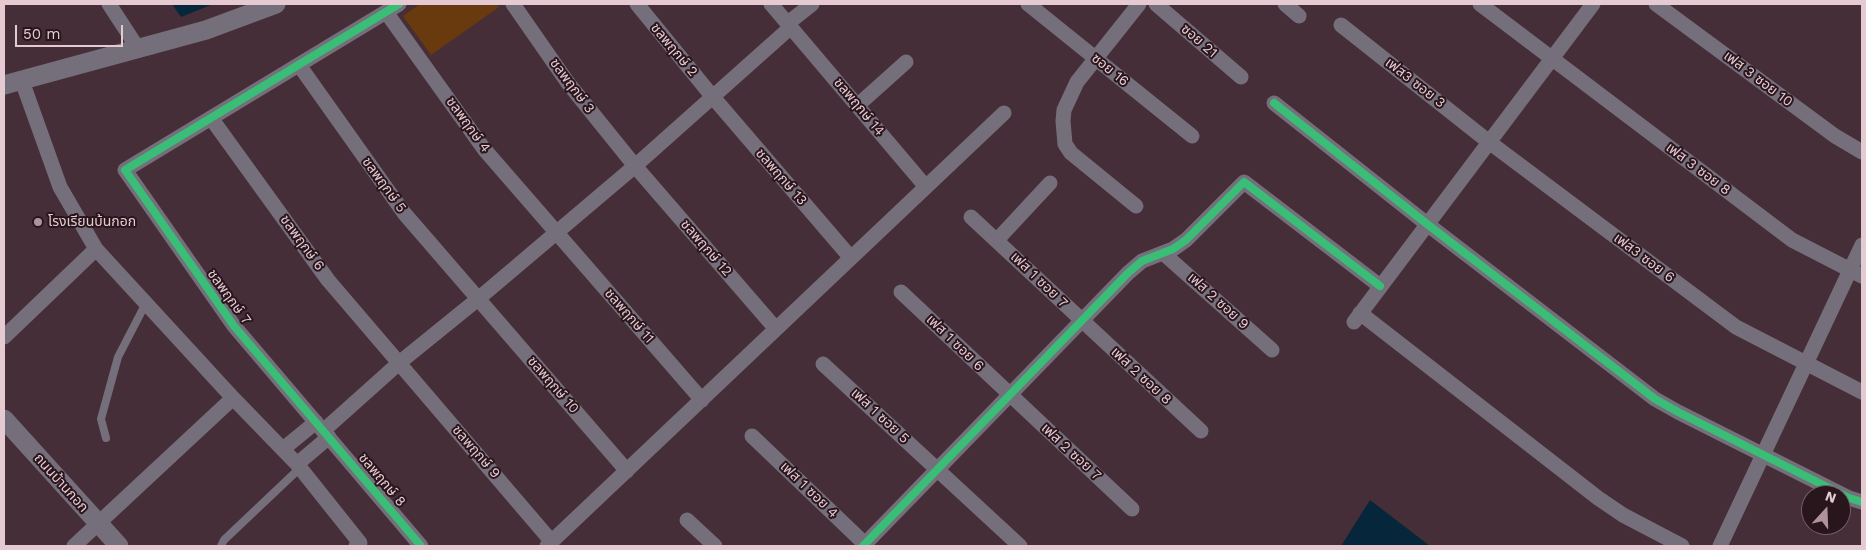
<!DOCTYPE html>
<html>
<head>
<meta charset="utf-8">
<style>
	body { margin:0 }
	#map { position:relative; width:1866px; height:550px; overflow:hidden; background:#452e37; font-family:"Work Sans",sans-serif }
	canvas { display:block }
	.frame { position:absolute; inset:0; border:5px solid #e6cad2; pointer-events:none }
	.north { position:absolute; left:1801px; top:485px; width:50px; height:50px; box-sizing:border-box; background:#29151c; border:1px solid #755d65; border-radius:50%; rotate:20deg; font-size:14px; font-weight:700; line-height:20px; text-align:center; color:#e6cad2 }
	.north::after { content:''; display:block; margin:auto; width:18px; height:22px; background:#ae939c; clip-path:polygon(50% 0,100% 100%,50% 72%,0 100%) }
	.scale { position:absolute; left:15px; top:25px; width:108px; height:22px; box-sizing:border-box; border:2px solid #e6cad2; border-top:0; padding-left:6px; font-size:15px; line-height:18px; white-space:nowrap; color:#e6cad2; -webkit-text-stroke:4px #29151c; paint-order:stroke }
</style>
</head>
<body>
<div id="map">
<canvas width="1866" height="550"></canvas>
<div class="frame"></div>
<div class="north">N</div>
<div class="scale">50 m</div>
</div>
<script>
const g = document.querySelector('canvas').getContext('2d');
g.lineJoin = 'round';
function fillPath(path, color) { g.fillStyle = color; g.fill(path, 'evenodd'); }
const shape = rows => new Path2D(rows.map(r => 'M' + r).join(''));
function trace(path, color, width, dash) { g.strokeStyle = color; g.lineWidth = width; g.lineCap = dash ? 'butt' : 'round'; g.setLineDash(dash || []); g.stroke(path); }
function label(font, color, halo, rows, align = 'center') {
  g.font = font + ' "Work Sans","Noto Sans Thai",sans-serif'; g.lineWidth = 4; g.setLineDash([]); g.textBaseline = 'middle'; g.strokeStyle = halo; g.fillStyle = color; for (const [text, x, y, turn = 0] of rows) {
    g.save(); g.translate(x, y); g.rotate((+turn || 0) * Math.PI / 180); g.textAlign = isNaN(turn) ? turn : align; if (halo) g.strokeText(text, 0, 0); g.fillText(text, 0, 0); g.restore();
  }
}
const green = shape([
	[420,4,497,4,499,7,431,55,403,16]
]);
const water = shape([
	[172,4,213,4,181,17],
	[1370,500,1430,546,1341,546]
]);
const service = shape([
	[106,438,101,419,118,357,146,303],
	[221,546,224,540,300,468]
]);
const minor = shape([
	[109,4,139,50],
	[399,4,125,170,234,326,421,546],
	[513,4,568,83,635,166,776,329],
	[637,4,712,96,851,258],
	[771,4,926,187],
	[1028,4,1192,136],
	[1156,4,1241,77],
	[1285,4,1299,16],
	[1480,4,1792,240,1862,276],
	[1656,4,1835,136,1862,152],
	[386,12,484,149,702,400],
	[788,23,812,4],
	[1341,25,1489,142,1736,327,1862,392],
	[299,65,404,213,627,471],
	[22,81,60,187,96,249,233,398,297,464,360,543,356,546],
	[1274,103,1427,224,1655,399,1678,412,1849,498,1862,502],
	[858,105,906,62],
	[211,118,328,280,552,542],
	[1136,206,1071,153,1065,144,1063,121,1064,110,1077,82,1139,4],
	[971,217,1201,431],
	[997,240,1050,183],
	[1163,253,1272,350],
	[901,292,1132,509],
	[1360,313,1598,498,1623,515,1682,546],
	[1354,322,1593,4],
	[4,337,96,249],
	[823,364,1020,546],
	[323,431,399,363,478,299,635,166,791,27],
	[752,436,867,546],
	[283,449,316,422],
	[297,464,329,437],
	[687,520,715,546],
	[74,546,233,398],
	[547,546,1004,113],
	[863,546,1128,273,1142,261,1173,249,1186,240,1244,182,1380,286],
	[1720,546,1862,245]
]);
const tertiary = shape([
	[4,85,206,30,276,4],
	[4,419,119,546]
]);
const cycleway = shape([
	[399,4,125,170,234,326,421,546],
	[1274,103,1427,224,1655,399,1678,412,1849,498,1862,502],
	[863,546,1128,273,1142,261,1173,249,1186,240,1244,182,1380,286]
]);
const markers = [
	[38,222,5,"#ae939c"]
];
const streetNames = [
	["ซอย 21",1199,41,41],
	["ชลพฤกษ์ 2",674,50,50],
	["ซอย 16",1110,70,39],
	["เฟส 3 ซอย 10",1758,79,37],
	["เฟส3 ซอย 3",1415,83,38],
	["ชลพฤกษ์ 3",572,86,53],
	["ชลพฤกษ์ 14",859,107,50],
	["ชลพฤกษ์ 4",468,125,54],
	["เฟส 3 ซอย 8",1698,169,37],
	["ชลพฤกษ์ 13",781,177,49],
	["ชลพฤกษ์ 5",384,185,54],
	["ชลพฤกษ์ 6",302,243,54],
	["ชลพฤกษ์ 12",706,248,49],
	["เฟส3 ซอย 6",1644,258,37],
	["เฟส 1 ซอย 7",1039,280,44],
	["ชลพฤกษ์ 7",229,297,54],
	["เฟส 2 ซอย 9",1218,301,42],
	["ชลพฤกษ์ 11",629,316,49],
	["เฟส 1 ซอย 6",955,343,44],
	["เฟส 2 ซอย 8",1141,376,43],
	["ชลพฤกษ์ 10",553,385,49],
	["เฟส 1 ซอย 5",880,416,43],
	["ชลพฤกษ์ 9",476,452,49],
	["เฟส 2 ซอย 7",1071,452,43],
	["ชลพฤกษ์ 8",382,480,50],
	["ถนนบ้านกอก",61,483,48],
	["เฟส 1 ซอย 4",809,490,44]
];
const poiNames = [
	["โรงเรียนบ้นกอก",48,222]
];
fillPath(green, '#6a3a0f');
fillPath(water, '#06273b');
trace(service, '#756f7c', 8);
trace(minor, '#756f7c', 15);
trace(tertiary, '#756f7c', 19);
trace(cycleway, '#3abd76', 8);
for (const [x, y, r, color] of markers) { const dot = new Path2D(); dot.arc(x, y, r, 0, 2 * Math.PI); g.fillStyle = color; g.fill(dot); trace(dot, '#29151c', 2); }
label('14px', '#e6cad2', '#29151c', streetNames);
label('14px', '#e6cad2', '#29151c', poiNames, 'left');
</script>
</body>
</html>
